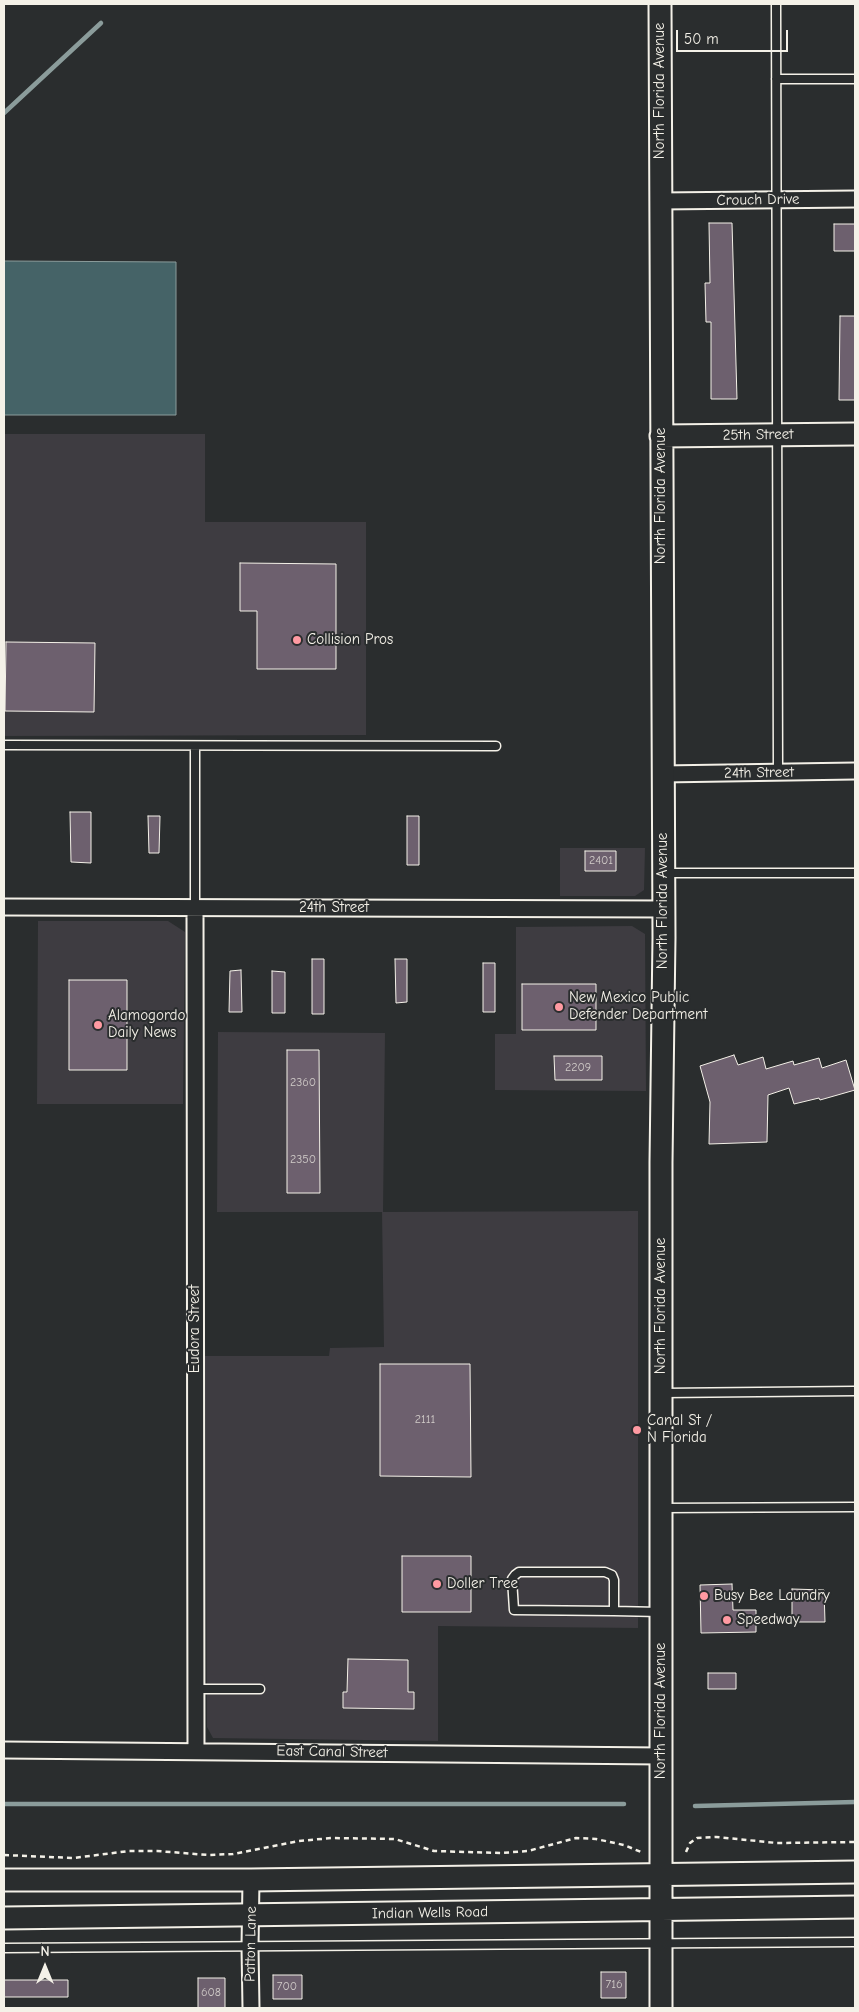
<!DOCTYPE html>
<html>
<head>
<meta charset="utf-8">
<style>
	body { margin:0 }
	#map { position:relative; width:859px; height:2012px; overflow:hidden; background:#2a2d2e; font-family:"Comic Neue",sans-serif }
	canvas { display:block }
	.frame { position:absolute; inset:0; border:5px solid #f4f1e8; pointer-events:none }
	.north { position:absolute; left:20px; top:1942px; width:50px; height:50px; -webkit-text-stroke:4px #2a2d2e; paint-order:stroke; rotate:0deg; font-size:14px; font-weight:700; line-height:20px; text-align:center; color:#f4f1e8 }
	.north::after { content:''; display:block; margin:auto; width:18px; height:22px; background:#f4f1e8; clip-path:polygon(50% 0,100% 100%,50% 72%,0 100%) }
	.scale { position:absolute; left:676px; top:30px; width:112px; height:22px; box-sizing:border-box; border:2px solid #f4f1e8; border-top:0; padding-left:6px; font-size:15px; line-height:18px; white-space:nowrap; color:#f4f1e8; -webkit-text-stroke:4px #2a2d2e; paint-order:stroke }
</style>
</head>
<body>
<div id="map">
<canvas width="859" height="2012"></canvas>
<div class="frame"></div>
<div class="north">N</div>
<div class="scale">50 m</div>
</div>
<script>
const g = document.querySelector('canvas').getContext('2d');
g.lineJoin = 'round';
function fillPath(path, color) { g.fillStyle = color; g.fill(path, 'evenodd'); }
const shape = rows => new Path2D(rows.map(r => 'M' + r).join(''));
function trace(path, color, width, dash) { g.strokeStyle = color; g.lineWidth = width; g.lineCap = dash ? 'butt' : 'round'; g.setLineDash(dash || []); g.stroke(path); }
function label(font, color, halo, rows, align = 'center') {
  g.font = font + ' "Comic Neue",sans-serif'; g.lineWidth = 4; g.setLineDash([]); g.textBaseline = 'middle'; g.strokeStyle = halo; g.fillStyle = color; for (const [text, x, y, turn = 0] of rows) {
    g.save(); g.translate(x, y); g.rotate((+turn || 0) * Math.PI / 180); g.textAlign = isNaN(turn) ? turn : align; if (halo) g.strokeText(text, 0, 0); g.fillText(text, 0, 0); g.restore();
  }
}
const built = shape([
	[4,434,205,434,205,522,366,522,366,735,4,736],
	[560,848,645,848,644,890,635,896,560,896],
	[38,921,168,921,185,932,183,1104,37,1104],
	[632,926,645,934,646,1091,495,1090,495,1034,516,1034,516,927],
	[218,1032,385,1033,383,1212,638,1211,638,1628,438,1626,438,1741,213,1738,207,1727,205,1356,329,1356,330,1348,384,1347,382,1212,217,1212]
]);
const water = shape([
	[4,261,176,262,176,415,4,415,4,261]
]);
const stream = shape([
	[4,113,101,23],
	[4,1804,624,1804],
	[695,1806,855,1802]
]);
const building = shape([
	[709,223,732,223,737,399,711,399,711,322,706,322,705,283,710,283,709,223],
	[834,224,855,224,855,251,834,251,834,224],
	[840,316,855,316,855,400,839,400,840,316],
	[240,563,336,564,336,669,257,669,257,611,240,611,240,563],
	[6,642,95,643,94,712,5,711,6,642],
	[70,812,91,812,91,863,71,862,70,812],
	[148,816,160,816,159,853,149,853,148,816],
	[407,816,419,816,419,865,407,865,407,816],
	[585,851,616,851,616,871,585,871,585,851],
	[312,959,324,959,324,1014,312,1014,312,959],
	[395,959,407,959,407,1002,396,1003,395,959],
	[483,963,495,963,495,1012,483,1012,483,963],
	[241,970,242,1012,229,1012,230,971,241,970],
	[272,971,285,972,285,1013,272,1013,272,971],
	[69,980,127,980,127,1070,69,1070,69,980],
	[522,984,596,984,596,1030,522,1030,522,984],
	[287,1050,319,1050,320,1193,287,1193,287,1050],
	[734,1055,738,1065,763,1057,766,1069,793,1061,794,1065,819,1058,822,1068,846,1060,855,1090,820,1100,819,1098,794,1104,789,1088,768,1095,767,1142,709,1144,710,1102,700,1066,734,1055],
	[554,1056,602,1056,602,1080,555,1080,554,1056],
	[380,1364,470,1364,471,1477,380,1476,380,1364],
	[402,1556,471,1556,471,1612,402,1612,402,1556],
	[732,1584,733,1610,756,1610,756,1632,701,1633,700,1585,732,1584],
	[792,1589,824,1590,825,1622,792,1622,792,1589],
	[348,1659,408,1660,408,1692,414,1692,414,1709,343,1708,343,1692,347,1692,348,1659],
	[708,1673,736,1673,736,1689,708,1689,708,1673],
	[601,1972,626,1972,626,1998,601,1998,601,1972],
	[273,1975,302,1975,302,1999,273,1999,273,1975],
	[198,1978,225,1978,225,2008,198,2008,198,1978],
	[4,1980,68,1980,68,1997,4,1997,4,1980]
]);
const path = shape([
	[686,1852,690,1843,697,1838,716,1837,777,1843,855,1842],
	[4,1855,73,1858,129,1851,157,1851,208,1855,233,1854,299,1841,332,1838,395,1839,434,1851,501,1853,528,1851,576,1838,596,1839,624,1845,641,1852]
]);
const lane = shape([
	[776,4,778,773],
	[776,79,855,79],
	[4,745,496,746],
	[665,873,855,873],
	[195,907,195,746],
	[663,1393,855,1391],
	[662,1508,855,1507],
	[614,1611,514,1610,512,1579,515,1575,519,1572,605,1572,612,1575,614,1580,614,1611,660,1612],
	[196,1689,260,1689],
	[4,1948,855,1942]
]);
const street = shape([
	[660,201,855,199],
	[662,774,855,771],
	[4,907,663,909],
	[195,907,196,1751],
	[4,1750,661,1756],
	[251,2008,250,1947,251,1880]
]);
const secondary = shape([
	[660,4,664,937,661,1162,661,2008],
	[661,436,855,434],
	[4,1880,251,1880,855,1872],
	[4,1918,855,1907]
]);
const markers = [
	[297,640,5,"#ff9aa2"],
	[559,1007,5,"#ff9aa2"],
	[98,1025,5,"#ff9aa2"],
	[637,1430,5,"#ff9aa2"],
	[437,1584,5,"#ff9aa2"],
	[704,1596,5,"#ff9aa2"],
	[727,1620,5,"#ff9aa2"]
];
const numberNames = [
	["2401",601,861],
	["2209",578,1068],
	["2360",303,1083],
	["2350",303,1160],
	["2111",425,1420],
	["716",614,1985],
	["700",287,1987],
	["608",211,1993]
];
const streetNames = [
	["North Florida Avenue",660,91,-90],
	["Crouch Drive",758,200,-1],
	["25th Street",758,435,-1],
	["North Florida Avenue",661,496,-90],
	["24th Street",759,773,-1],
	["North Florida Avenue",663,901,-90],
	["24th Street",334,908],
	["North Florida Avenue",661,1306,-90],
	["Eudora Street",195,1329,-90],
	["North Florida Avenue",661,1711,-90],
	["East Canal Street",332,1752,1],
	["Indian Wells Road",430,1913,-1],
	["Patton Lane",251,1944,-89]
];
const poiNames = [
	["Collision Pros",307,640],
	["New Mexico Public",569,998],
	["Defender Department",569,1015],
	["Alamogordo",108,1016],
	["Daily News",108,1033],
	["Canal St /",647,1421],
	["N Florida",647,1438],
	["Doller Tree",447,1584],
	["Busy Bee Laundry",714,1596],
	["Speedway",737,1620]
];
fillPath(built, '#3e3c41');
fillPath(water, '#456367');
trace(water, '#8b9c9b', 1);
trace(stream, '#8b9c9b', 4.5);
fillPath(building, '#6d606e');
trace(building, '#f4f1e8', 1);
trace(lane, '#f4f1e8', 11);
trace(street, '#f4f1e8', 19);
trace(secondary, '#f4f1e8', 25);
trace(path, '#f4f1e8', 2.5, [5, 4]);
trace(lane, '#2a2d2e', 8);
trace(street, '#2a2d2e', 15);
trace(secondary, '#2a2d2e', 21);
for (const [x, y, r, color] of markers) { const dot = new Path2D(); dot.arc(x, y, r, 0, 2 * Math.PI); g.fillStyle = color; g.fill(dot); trace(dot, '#2a2d2e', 2); }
label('12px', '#d2cdca', null, numberNames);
label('15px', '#f4f1e8', '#2a2d2e', streetNames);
label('15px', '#f4f1e8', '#2a2d2e', poiNames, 'left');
</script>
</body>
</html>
